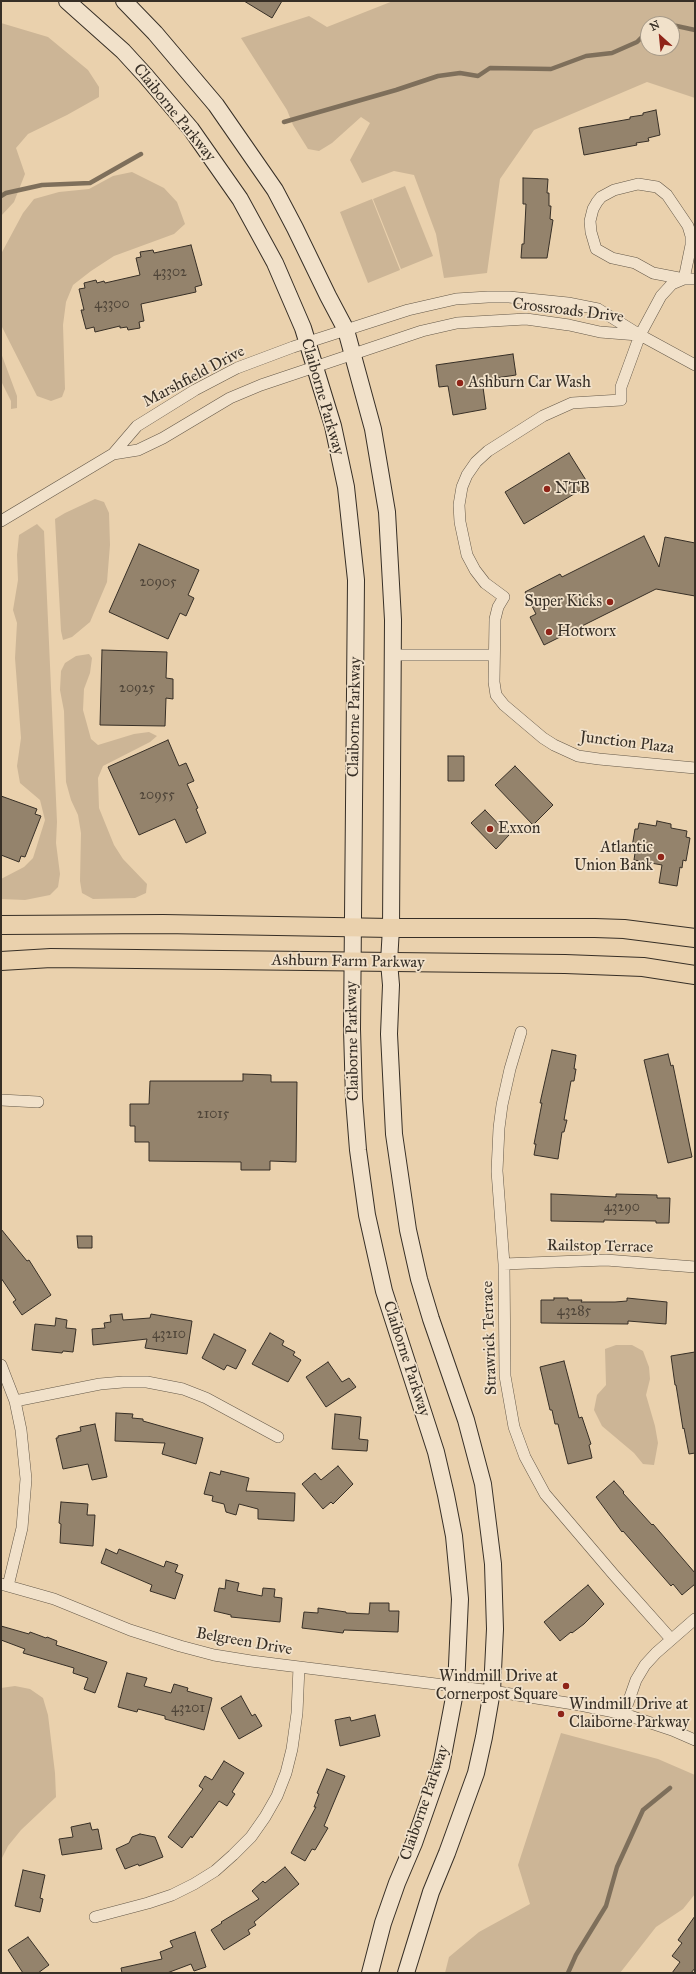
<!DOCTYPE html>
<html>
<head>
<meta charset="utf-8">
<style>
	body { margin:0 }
	#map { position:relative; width:696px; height:1974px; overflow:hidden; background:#ead1ad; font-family:"IM FELL Great Primer",serif }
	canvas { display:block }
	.frame { position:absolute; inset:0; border:2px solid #372f26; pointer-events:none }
	.north { position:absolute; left:640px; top:16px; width:40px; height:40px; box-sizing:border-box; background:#f1e1ca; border:1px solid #a79a88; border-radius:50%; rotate:333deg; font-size:11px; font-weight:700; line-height:16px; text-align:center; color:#372f26 }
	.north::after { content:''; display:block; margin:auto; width:14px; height:18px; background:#8f2418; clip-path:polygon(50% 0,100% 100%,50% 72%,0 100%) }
</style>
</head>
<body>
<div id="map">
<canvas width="696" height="1974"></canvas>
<div class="frame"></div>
<div class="north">N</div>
</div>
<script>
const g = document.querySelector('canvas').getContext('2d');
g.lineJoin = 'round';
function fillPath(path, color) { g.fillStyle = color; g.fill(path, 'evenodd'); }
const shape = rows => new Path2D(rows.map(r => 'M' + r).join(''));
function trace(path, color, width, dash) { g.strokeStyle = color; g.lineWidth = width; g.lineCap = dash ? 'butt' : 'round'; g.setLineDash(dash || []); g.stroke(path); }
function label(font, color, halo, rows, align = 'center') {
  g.font = font + ' "IM FELL Great Primer",serif'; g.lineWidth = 3.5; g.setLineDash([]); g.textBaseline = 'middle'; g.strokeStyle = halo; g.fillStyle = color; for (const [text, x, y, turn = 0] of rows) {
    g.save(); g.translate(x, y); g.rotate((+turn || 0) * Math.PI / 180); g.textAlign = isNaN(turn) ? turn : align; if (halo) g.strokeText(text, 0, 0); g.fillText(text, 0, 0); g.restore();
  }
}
const green = shape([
	[393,1,695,1,695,98,647,82,534,130,500,179,487,273,444,278,436,234,414,175,394,171,362,183,350,160,370,123,361,117,332,143,319,151,308,149,293,125,287,110,241,38,309,16,327,27],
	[648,24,672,24,672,48,648,48],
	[1,23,48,37,88,70,99,87,99,97,67,115,28,134,16,148,25,174,14,202,1,216],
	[132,172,164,188,177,202,185,224,174,234,114,256,91,271,73,285,66,302,63,325,65,389,62,397,51,401,37,396,1,325,1,254,23,213,34,199,59,192,89,189,113,176],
	[405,186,433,256,401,269,373,199],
	[372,199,400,270,368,283,340,212],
	[1,353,17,396,17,408,11,409,11,401,1,381],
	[95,499,104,502,109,513,110,545,107,582,90,622,72,637,63,640,61,631,55,519,65,513],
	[37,524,44,531,57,822,56,843,60,874,58,887,50,895,25,900,1,899,1,879,24,867,33,858,45,820,40,800,20,783,17,766,21,738,15,658,17,623,13,610,18,580,17,555,19,535],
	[89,654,92,658,90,673,84,689,83,710,91,739,98,745,134,734,149,732,157,736,150,742,103,766,98,778,99,808,114,845,123,859,147,884,146,893,135,898,93,899,82,893,80,881,81,833,78,815,71,800,66,782,64,711,60,690,61,671,65,663,76,656],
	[616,1345,632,1345,643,1351,649,1367,650,1379,646,1395,655,1426,658,1443,654,1465,643,1464,634,1453,602,1426,594,1410,597,1395,606,1385,605,1349],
	[15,1686,30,1689,43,1698,48,1715,55,1773,56,1797,21,1830,8,1846,1,1860,1,1688],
	[561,1733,658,1759,695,1775,695,1894,683,1909,656,1927,620,1973,445,1973,449,1957,479,1932,530,1904,518,1865]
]);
const stream = shape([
	[662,24,668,24],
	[672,25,695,30],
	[284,122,396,90,438,76,460,73,478,76,490,68,551,69,586,56,612,53,637,42,648,31],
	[1,196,6,193,42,185,90,183,141,154],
	[568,1973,576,1955,606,1906,617,1867,643,1810,670,1788]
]);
const building = shape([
	[244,1,282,1,272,18,244,1],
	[656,110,660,135,648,138,649,141,636,143,637,145,584,155,579,128,630,119,630,117,643,115,643,113,656,110],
	[523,178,548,179,547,193,549,193,549,206,551,206,550,219,553,220,547,258,521,258,522,244,524,244,526,204,523,204,523,178],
	[191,245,202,285,195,287,196,292,141,304,144,321,139,322,140,328,128,330,127,327,120,328,120,326,95,332,94,327,86,329,81,310,84,310,79,289,85,288,84,283,96,280,97,283,104,281,105,283,140,275,136,258,141,257,140,252,153,250,154,253,191,245],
	[513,354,516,375,482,380,486,409,453,415,448,386,439,387,436,365,513,354],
	[569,453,589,485,524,524,505,492,569,453],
	[644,536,659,567,665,537,695,543,695,596,656,589,544,645,530,617,536,614,525,592,560,574,562,577,644,536],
	[139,544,199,570,188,595,194,598,186,616,180,613,168,639,109,612,139,544],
	[102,650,167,652,166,678,173,679,173,699,166,698,165,726,100,725,102,650],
	[168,740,179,766,186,763,194,781,187,784,198,808,196,809,206,833,186,843,175,819,139,835,108,767,168,740],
	[448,756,464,756,464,781,448,781,448,756],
	[515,766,553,805,533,825,495,785,515,766],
	[1,796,37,809,35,814,41,816,25,857,21,856,19,862,1,855,1,796],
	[485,810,509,835,496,849,471,823,485,810],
	[657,821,671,824,671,828,687,831,686,837,690,838,686,861,683,860,682,868,680,867,677,886,659,883,662,865,634,860,635,853,631,853,635,829,638,829,639,823,656,826,657,821],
	[552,1050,576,1055,574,1069,576,1069,574,1081,571,1081,564,1120,567,1120,564,1132,562,1132,558,1159,534,1155,536,1144,534,1144,542,1103,540,1103,552,1050],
	[668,1054,671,1066,673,1065,692,1157,668,1163,644,1060,668,1054],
	[243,1074,271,1075,271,1082,297,1082,296,1162,270,1161,270,1170,241,1170,241,1162,149,1161,149,1142,135,1142,135,1126,130,1126,130,1104,149,1104,150,1081,243,1081,243,1074],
	[551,1194,616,1197,616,1194,657,1195,657,1198,670,1198,669,1223,656,1223,656,1221,604,1220,604,1222,551,1221,551,1194],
	[1,1229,27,1261,29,1260,51,1295,22,1315,13,1302,16,1300,1,1278,1,1229],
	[77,1236,92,1236,92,1248,78,1248,77,1236],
	[554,1298,568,1298,568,1300,582,1300,581,1302,615,1302,627,1301,627,1298,667,1302,666,1324,628,1321,628,1324,541,1323,541,1300,554,1300,554,1298],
	[122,1314,123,1320,150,1318,151,1314,192,1321,187,1354,145,1348,147,1339,93,1345,92,1329,105,1328,104,1323,111,1322,110,1315,122,1314],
	[56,1318,67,1320,66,1328,76,1329,73,1352,63,1351,62,1353,32,1350,35,1324,55,1326,56,1318],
	[270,1333,284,1341,282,1345,295,1352,293,1355,301,1360,288,1382,252,1364,270,1333],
	[214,1334,246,1350,236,1369,227,1365,224,1370,202,1358,214,1334],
	[695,1352,695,1453,689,1454,684,1428,683,1429,676,1385,675,1385,671,1356,695,1352],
	[564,1361,579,1418,582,1417,591,1444,589,1445,592,1458,568,1464,558,1424,555,1424,552,1410,550,1410,540,1367,564,1361],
	[328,1362,342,1382,349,1378,356,1387,326,1407,306,1377,328,1362],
	[116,1413,133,1414,132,1418,143,1419,143,1421,203,1438,196,1464,162,1454,165,1443,115,1441,116,1413],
	[335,1414,361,1417,359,1439,368,1440,367,1451,332,1449,335,1414],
	[95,1424,107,1477,92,1480,88,1464,63,1469,56,1438,58,1438,58,1436,81,1431,80,1427,95,1424],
	[338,1466,353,1484,333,1504,331,1502,323,1509,302,1484,315,1473,321,1480,338,1466],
	[221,1471,249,1478,246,1491,295,1493,294,1521,258,1519,258,1509,239,1504,236,1515,226,1512,224,1504,212,1501,213,1496,204,1494,210,1472,220,1475,221,1471],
	[614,1481,624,1492,623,1493,652,1525,653,1524,695,1573,695,1584,682,1595,673,1584,671,1586,623,1531,622,1532,596,1497,614,1481],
	[61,1502,88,1504,87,1515,95,1515,93,1546,60,1543,61,1524,59,1523,61,1502],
	[106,1549,117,1554,119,1549,164,1567,166,1561,178,1565,175,1572,183,1575,175,1599,150,1591,152,1585,101,1563,106,1549],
	[226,1580,239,1583,237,1591,262,1596,263,1588,275,1589,274,1597,282,1598,280,1622,231,1617,231,1615,214,1611,219,1588,225,1589,226,1580],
	[588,1585,604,1604,584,1624,572,1633,571,1632,560,1641,544,1622,588,1585],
	[370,1603,389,1603,389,1611,399,1611,398,1632,344,1630,343,1633,302,1628,304,1612,318,1613,318,1608,346,1612,346,1613,369,1614,370,1603],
	[1,1626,29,1634,30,1632,46,1638,47,1637,57,1641,56,1645,107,1662,95,1693,84,1689,88,1678,73,1673,74,1668,23,1653,25,1649,1,1640,1,1626],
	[127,1673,147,1678,144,1686,171,1693,174,1684,188,1688,187,1691,212,1698,204,1730,165,1719,165,1716,138,1709,137,1712,118,1707,127,1673],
	[241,1696,252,1716,255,1714,262,1726,239,1739,221,1708,241,1696],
	[375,1715,380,1736,340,1746,335,1720,350,1717,351,1721,375,1715],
	[224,1761,244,1773,232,1792,235,1794,227,1806,219,1801,192,1838,191,1836,182,1848,168,1837,203,1789,199,1786,205,1776,212,1780,224,1761],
	[327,1769,345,1776,324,1826,328,1828,315,1850,312,1849,305,1861,291,1853,316,1807,314,1807,319,1794,317,1793,327,1769],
	[90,1823,92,1830,98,1829,102,1849,62,1855,59,1839,73,1837,71,1827,90,1823],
	[140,1834,155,1837,163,1857,139,1866,138,1864,125,1869,116,1849,129,1843,132,1837,140,1834],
	[285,1867,299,1884,254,1922,256,1925,248,1930,250,1934,224,1950,211,1930,222,1923,221,1922,259,1899,252,1891,263,1881,265,1883,285,1867],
	[23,1870,45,1875,40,1898,43,1899,40,1912,15,1906,23,1870],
	[695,1916,695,1968,691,1973,672,1973,680,1962,672,1956,682,1943,678,1940,695,1916],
	[195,1932,206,1967,194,1971,191,1964,167,1973,122,1973,121,1968,162,1959,160,1952,173,1947,170,1941,195,1932],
	[28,1937,49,1965,38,1973,23,1973,8,1950,28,1937]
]);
const street = shape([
	[638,184,657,187,667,195,688,226,691,236,691,245,684,279,653,273,635,263,612,258,596,249,591,232,590,221,593,209,597,202,601,197,614,190,638,184],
	[695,279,684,279,672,284,661,296,640,335,621,387,621,400,572,403,543,416,488,451,476,462,467,475,462,487,459,505,460,522,467,555,475,570,485,583,504,597,498,607,495,619,494,682,496,695,504,705,543,738,554,745,578,756,599,759,695,768],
	[113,454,138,450,163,438,230,398,261,385,422,331,457,323,526,319,569,325,600,332,638,335],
	[1,521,113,454,137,426,195,390,237,368,293,347,408,310,456,299,488,297,509,297,568,303,598,309,640,335,695,365],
	[392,655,494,655],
	[521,1032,510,1069,502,1105,499,1128,497,1171,504,1264,505,1376,514,1427,525,1457,545,1494,614,1575,671,1639],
	[1,1100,38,1102],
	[504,1264,606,1260,695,1267],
	[1,1365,15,1401,21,1430,26,1479,22,1528,8,1586],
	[15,1401,100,1384,123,1382,147,1382,183,1389,206,1398,278,1437],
	[1,1584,54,1599,130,1630,180,1646,214,1655,251,1661,492,1691,580,1705,624,1714,672,1730,695,1740],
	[624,1714,636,1680,645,1665,656,1653,695,1619],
	[95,1917,148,1903,172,1895,194,1884,215,1871,233,1855,251,1837,265,1817,277,1796,286,1773,292,1749,297,1713,299,1667]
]);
const secondary = shape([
	[67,1,123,51,145,75,191,129,240,199,275,263,303,328,333,426,346,487,356,580,352,1029,354,1099,358,1150,367,1215,384,1291,436,1452,446,1495,454,1536,460,1599,456,1687,441,1766,414,1843,397,1883,383,1923,370,1973],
	[124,1,155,33,216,105,275,190,295,228,328,296,346,330,373,429,387,512,393,620,391,928,389,962,391,985,389,1034,394,1134,408,1230,419,1279,431,1319,466,1420,483,1484,493,1564,495,1629,492,1691,484,1737,476,1773,447,1853,431,1892,406,1973]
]);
const primary = shape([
	[1,925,163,924,391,928,595,928,624,929,695,938],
	[1,961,51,958,565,964,643,967,695,975]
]);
const markers = [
	[460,383,4,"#8f2418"],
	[547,489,4,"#8f2418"],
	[610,602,4,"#8f2418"],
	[549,632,4,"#8f2418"],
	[490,829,4,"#8f2418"],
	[661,857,4,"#8f2418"],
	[566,1686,4,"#8f2418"],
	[561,1714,4,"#8f2418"]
];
const numberNames = [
	["43302",170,273],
	["43300",112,305],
	["20905",158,583],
	["20925",137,689],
	["20955",157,796],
	["21015",213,1115],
	["43290",622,1208],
	["43285",574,1312],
	["43210",169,1335],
	["43201",188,1709]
];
const streetNames = [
	["Claiborne Parkway",174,113,51],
	["Crossroads Drive",568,311,7],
	["Marshfield Drive",194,377,-28],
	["Claiborne Parkway",322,397,74],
	["Claiborne Parkway",355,717,-89],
	["Junction Plaza",627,743,7],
	["Ashburn Farm Parkway",348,962,1],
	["Claiborne Parkway",353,1041,-91],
	["Railstop Terrace",600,1247,1],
	["Strawrick Terrace",490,1338,-92],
	["Claiborne Parkway",406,1359,72],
	["Belgreen Drive",244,1642,10],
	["Claiborne Parkway",425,1803,-71]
];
const poiNames = [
	["Ashburn Car Wash",468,383],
	["NTB",555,489],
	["Super Kicks",602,602,"right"],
	["Hotworx",557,632],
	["Exxon",498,829],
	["Atlantic",653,848,"right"],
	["Union Bank",653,866,"right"],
	["Windmill Drive at",558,1677,"right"],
	["Cornerpost Square",558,1695,"right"],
	["Windmill Drive at",569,1705],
	["Claiborne Parkway",569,1723]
];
fillPath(green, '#ccb596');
trace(stream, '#7e6f5b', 4.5);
fillPath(building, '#94836c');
trace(building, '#372f26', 1);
trace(street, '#645848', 12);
trace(secondary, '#372f26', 18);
trace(primary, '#372f26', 20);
trace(street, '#f1e1ca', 11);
trace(secondary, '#f1e1ca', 16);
trace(primary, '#ead1ad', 18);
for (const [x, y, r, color] of markers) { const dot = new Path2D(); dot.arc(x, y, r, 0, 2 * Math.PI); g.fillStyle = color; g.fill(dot); trace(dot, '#f1e1ca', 1.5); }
label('14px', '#4e4438', null, numberNames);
label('16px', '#372f26', '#f1e1ca', streetNames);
label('16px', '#372f26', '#f1e1ca', poiNames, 'left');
</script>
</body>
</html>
